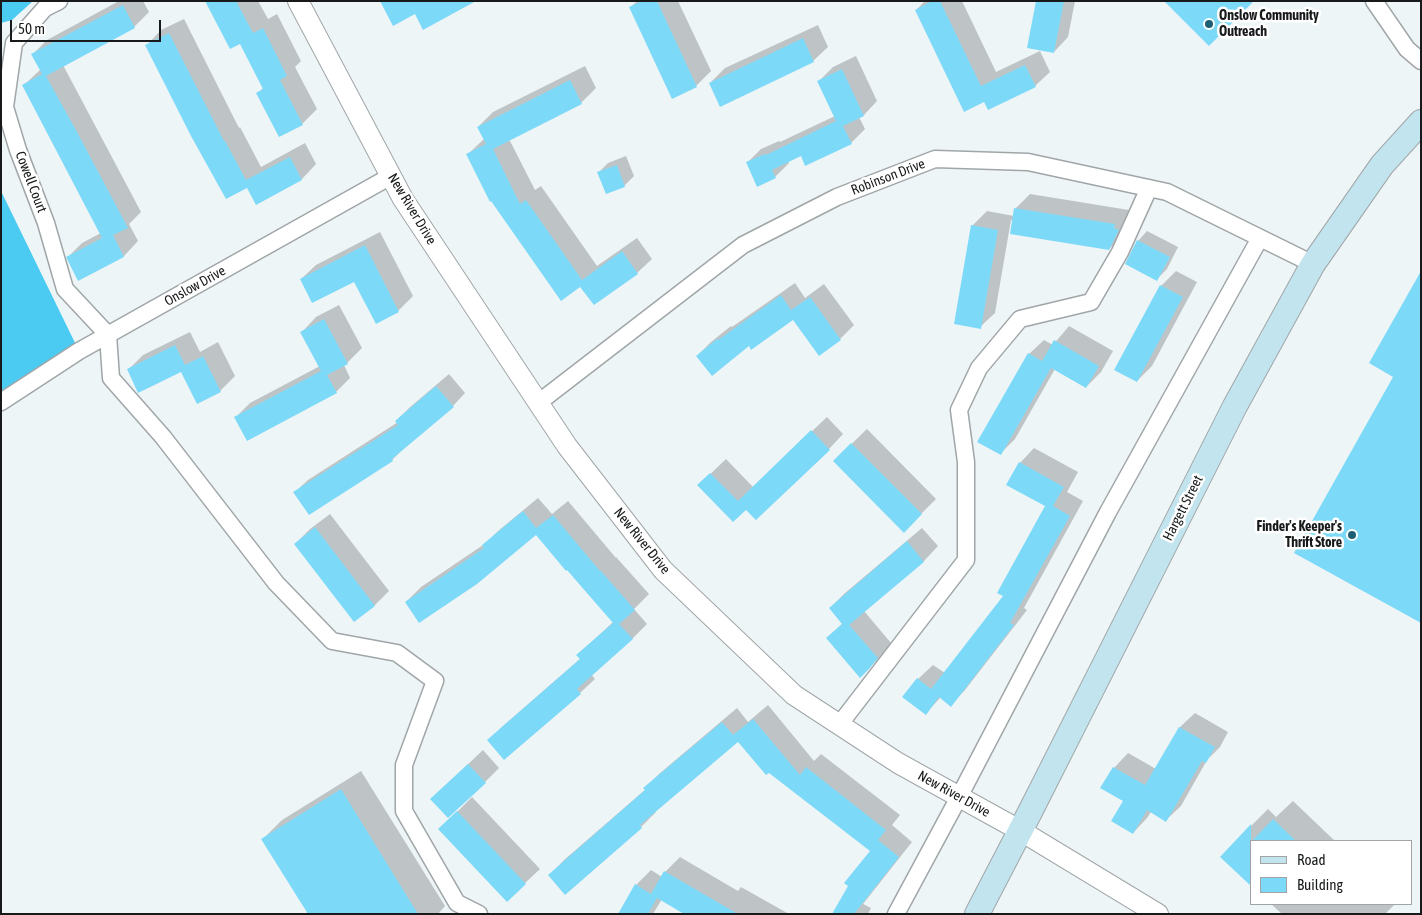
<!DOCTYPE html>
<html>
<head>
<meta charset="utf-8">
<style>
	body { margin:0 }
	#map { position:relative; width:1422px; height:915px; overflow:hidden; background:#eef5f7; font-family:"Asap Condensed",sans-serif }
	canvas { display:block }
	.frame { position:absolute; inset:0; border:2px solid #17191a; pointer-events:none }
	.legend { position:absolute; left:1250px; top:840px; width:162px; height:65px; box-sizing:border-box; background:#fff; border:1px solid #a2a3a3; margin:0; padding:6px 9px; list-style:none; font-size:15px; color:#17191a }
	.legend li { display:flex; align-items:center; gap:10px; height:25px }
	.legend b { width:25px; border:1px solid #a2a3a3 }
	.scale { position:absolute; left:10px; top:20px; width:151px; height:22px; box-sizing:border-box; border:2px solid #17191a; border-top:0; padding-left:6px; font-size:15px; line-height:18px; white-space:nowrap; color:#17191a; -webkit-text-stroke:4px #fff; paint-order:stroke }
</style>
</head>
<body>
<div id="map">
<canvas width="1422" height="915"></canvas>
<div class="frame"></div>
<ul class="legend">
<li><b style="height:6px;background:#c2e4ee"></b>Road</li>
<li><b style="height:14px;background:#7dd9f8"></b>Building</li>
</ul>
<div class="scale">50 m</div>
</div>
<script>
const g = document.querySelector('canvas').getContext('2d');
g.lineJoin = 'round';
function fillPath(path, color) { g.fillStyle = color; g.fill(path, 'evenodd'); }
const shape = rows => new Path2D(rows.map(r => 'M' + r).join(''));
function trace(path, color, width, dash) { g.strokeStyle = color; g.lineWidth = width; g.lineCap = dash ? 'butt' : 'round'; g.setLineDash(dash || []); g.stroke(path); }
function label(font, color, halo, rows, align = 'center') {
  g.font = font + ' "Asap Condensed",sans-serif'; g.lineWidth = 5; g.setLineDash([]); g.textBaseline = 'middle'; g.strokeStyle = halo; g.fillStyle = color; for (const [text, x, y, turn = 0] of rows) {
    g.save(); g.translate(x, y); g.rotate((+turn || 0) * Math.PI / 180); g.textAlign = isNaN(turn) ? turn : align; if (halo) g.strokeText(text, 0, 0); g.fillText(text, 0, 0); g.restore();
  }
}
const forest = shape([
	[1,1,33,1,12,20,1,23],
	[1,191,79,351,1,402]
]);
const shadow = shape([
	[119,1,143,1,149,12,134,27,63,65,141,212,129,224,138,241,124,256,78,279,68,257,82,243,101,233,23,86,41,69,33,54,47,40],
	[211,1,258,1,268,19,277,14,301,61,295,67,317,109,302,124,280,136,258,93,264,87,241,43],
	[637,1,678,1,711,71,696,86,673,97,631,7],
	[925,1,962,1,996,72,1040,51,1050,72,1035,86,985,101,916,10],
	[1037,1,1075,1,1068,37,1054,52],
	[184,19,239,128,240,127,261,167,305,143,316,164,302,179,257,203,248,186,147,45,161,30],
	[818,25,828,47,813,61,710,83,725,68],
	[856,56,877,101,864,115,859,117,865,129,851,143,802,155,788,161,789,163,775,177,747,163,761,149,779,141,780,142,835,116,819,81,833,67],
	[585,66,596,88,581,103,509,139,535,190,541,186,597,266,637,238,652,259,637,273,581,285,467,155,484,139,478,127,493,112],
	[626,156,634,176,624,186,607,193,599,172,608,163],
	[1030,194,1129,210,1128,213,1132,216,1124,234,1109,249,1011,220,995,313,980,327,972,226,987,211,1014,216,1016,208],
	[1147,231,1178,247,1167,269,1157,279,1138,241],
	[380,232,413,296,398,311,354,280,301,279,316,265],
	[1176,271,1197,282,1152,366,1137,381,1161,286],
	[795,283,805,298,824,284,854,325,840,339,819,354,793,318,749,345,697,356,711,342,731,326,732,327],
	[339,305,362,348,347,363,344,365,350,378,336,392,236,417,250,403,320,366,302,332,316,317],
	[1069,326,1113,351,1101,372,1086,387,1055,369,1015,439,1000,454,1029,354,1044,340,1053,345],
	[190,332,200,352,218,342,235,376,220,391,181,370,128,370,143,355],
	[449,374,465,393,453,406,405,447,392,460,309,514,295,492,308,480,398,422,396,421,409,408],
	[827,417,843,434,829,449,746,509,699,485,726,459,753,487],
	[867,429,936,499,904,531,834,461],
	[1034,448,1078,472,1067,492,1083,501,1024,608,1027,610,965,690,951,705,941,697,925,714,918,679,933,665,945,673,1005,596,1047,506,1020,463],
	[538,498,552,514,568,501,616,558,616,557,649,594,634,609,647,624,632,639,591,674,595,679,580,693,489,740,503,726,581,658,578,655,613,622,536,534,406,602,421,587,486,543,498,531],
	[330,514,389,591,375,605,354,621,295,544,310,529],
	[922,528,938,546,924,561,864,611,891,643,884,653,868,669,827,638,843,623,830,608,845,593],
	[768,705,814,761,821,754,900,815,892,825,912,842,863,904,871,908,868,914,834,914,871,851,738,741,654,811,656,812,641,827,550,875,564,860,646,789,645,788,659,774,737,708,748,722],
	[1195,713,1228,732,1220,747,1207,760,1181,806,1166,820,1151,812,1147,818,1133,833,1124,801,1114,768,1128,753,1156,769,1180,727],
	[483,750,499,768,485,782,446,785],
	[361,771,445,906,438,914,309,914,263,839,282,820],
	[472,797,540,869,507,900,440,829],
	[1293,801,1335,841,1251,841,1249,828,1268,809,1276,817],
	[680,857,738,891,741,887,789,914,686,914,662,899,653,914,619,914,636,885,651,870,662,877,665,872],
	[1271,904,1395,904,1385,914,1282,914]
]);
const building = shape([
	[205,1,236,1,253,33,263,28,287,76,280,80,303,125,279,137,256,93,263,89,240,44,230,49],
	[380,1,476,1,423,30,415,14,393,26],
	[642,1,657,1,697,87,672,99,629,7],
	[932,1,940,1,981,86,1025,65,1036,87,988,110,984,102,964,112,915,10],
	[1036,1,1064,1,1054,53,1027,48],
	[1164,1,1254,1,1209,46],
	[123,5,135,28,46,76,77,132,128,228,113,235,124,257,78,281,66,257,102,238,22,85,42,74,31,54],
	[169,33,224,141,225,141,246,180,290,157,302,180,256,205,247,188,226,199,191,136,145,45],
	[803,38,814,62,720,107,709,83],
	[842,69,864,116,843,126,852,144,805,166,801,156,772,170,776,178,757,187,746,162,765,154,766,155,836,121,817,81],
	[570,80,582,104,493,149,520,204,526,200,582,280,622,251,638,274,594,305,580,287,561,301,491,201,490,202,466,154,486,144,477,127],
	[617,165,625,187,606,194,597,172],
	[1014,208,1115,224,1114,228,1119,230,1109,250,1010,234],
	[971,225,998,230,981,329,954,324],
	[1137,240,1170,257,1157,281,1125,264],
	[365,245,399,312,376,324,354,282,312,303,300,279],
	[1421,271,1421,623,1294,553,1393,377,1369,363],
	[1160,285,1183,297,1137,382,1114,370],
	[781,295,791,310,810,297,841,340,819,356,793,320,751,350,749,346,712,376,696,356,717,339,718,340],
	[324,319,348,364,327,375,337,393,247,441,234,417,321,371,300,332],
	[1054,340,1099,366,1086,388,1051,368,1001,455,977,442,1028,353,1042,361],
	[175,345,185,365,203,356,221,392,197,404,181,372,138,393,127,369],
	[436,386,454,407,392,459,393,461,309,515,293,492,398,425,395,421],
	[811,430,830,450,756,520,746,510,733,522,697,485,710,473,738,501],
	[851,443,922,514,904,533,833,461],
	[1019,462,1064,487,1053,506,1070,516,1010,623,1014,625,951,707,939,697,926,715,902,697,917,678,931,689,1003,596,997,593,1045,506,1006,485],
	[523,511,536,528,553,515,600,571,601,571,635,610,619,624,633,639,577,689,581,694,504,760,487,740,580,659,576,655,613,623,567,570,566,571,536,535,477,584,419,623,405,602,484,548,482,545],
	[315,527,375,606,354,622,294,544],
	[907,541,924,562,849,625,878,658,869,669,860,678,826,638,842,624,829,608],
	[753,719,800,775,806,767,886,830,878,840,899,857,854,914,832,914,848,886,844,883,870,851,769,773,766,775,738,742,640,825,642,828,565,895,548,875,645,790,643,788,722,722,733,735],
	[1179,727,1215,747,1206,763,1202,761,1166,822,1147,810,1133,834,1111,821,1123,801,1100,788,1113,767,1145,785],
	[468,764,486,783,448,818,430,799],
	[341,789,418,914,308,914,261,839],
	[457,811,526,884,507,902,438,829],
	[1273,819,1296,841,1252,841],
	[1251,824,1251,886,1220,857],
	[664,871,738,914,684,914,657,898,648,914,618,914,635,884,651,894]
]);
const minor = shape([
	[59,1,45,8,14,43,5,107,18,150,46,223,65,289,108,335,111,378,163,437,276,583,332,641,397,653,435,681,404,765,404,811,457,903,479,914],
	[1374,1,1407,49,1421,61],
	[1,402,79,351,391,176],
	[538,403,743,245,837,197,935,159,1028,162,1167,192,1313,264],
	[839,725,966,560,966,462,959,410,979,368,1020,319,1091,302,1120,252,1149,188],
	[896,914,959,797,1108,512,1260,238]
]);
const tertiary = shape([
	[298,1,403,199,567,446,663,570,794,695,898,763,1021,831,1158,914]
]);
const secondary = shape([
	[977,914,1030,812,1235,406,1313,264,1382,165,1421,122]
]);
const markers = [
	[1209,24,5,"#1c5f72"],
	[1352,535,5,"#1c5f72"]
];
const poiNames = [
	["Onslow Community",1219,16],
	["Outreach",1219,32],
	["Finder's Keeper's",1342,527,"right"],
	["Thrift Store",1342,543,"right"]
];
const streetNames = [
	["Robinson Drive",888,177,-21],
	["Cowell Court",31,182,69],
	["New River Drive",412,209,59],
	["Onslow Drive",195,286,-29],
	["Hargett Street",1183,508,-63],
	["New River Drive",642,541,51],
	["New River Drive",954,794,29]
];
fillPath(forest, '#4ccbf2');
fillPath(shadow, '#0003');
fillPath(building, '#7dd9f8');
trace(minor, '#a0a6a8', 19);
trace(tertiary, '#a0a6a8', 22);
trace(secondary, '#a0a6a8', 26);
trace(minor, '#fff', 16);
trace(tertiary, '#fff', 20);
trace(secondary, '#c2e4ee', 24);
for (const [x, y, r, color] of markers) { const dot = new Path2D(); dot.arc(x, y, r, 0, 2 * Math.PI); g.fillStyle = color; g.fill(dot); trace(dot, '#fff', 2); }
label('bold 14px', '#17191a', '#fff', poiNames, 'left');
label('14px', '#17191a', '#fff', streetNames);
</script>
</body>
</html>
